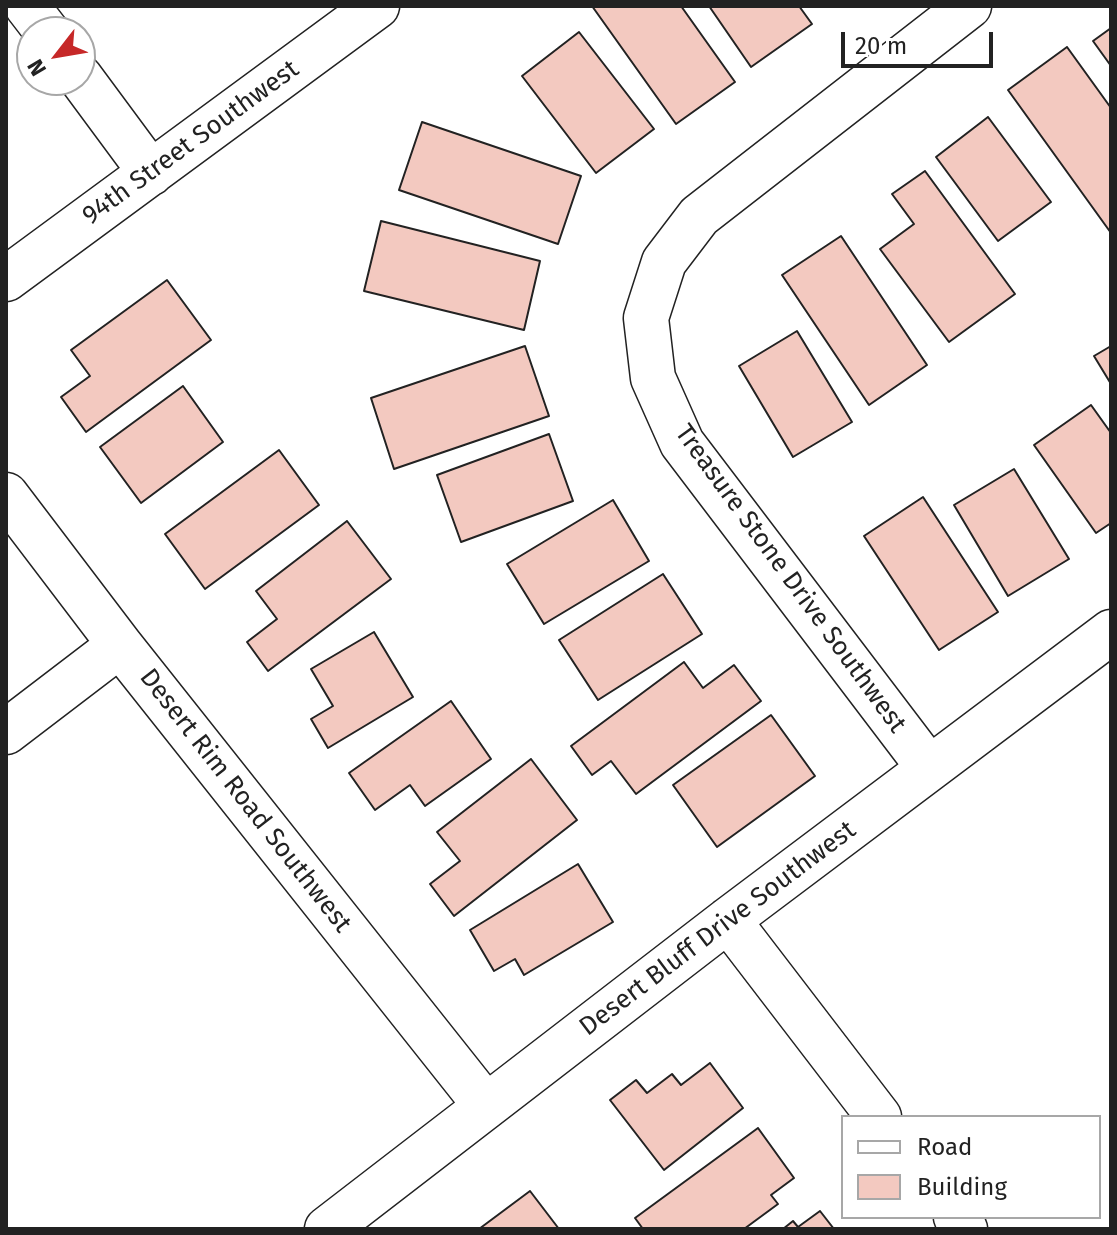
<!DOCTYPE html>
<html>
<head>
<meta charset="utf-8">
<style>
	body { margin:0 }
	#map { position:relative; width:1117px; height:1235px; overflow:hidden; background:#fff; font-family:"Fira Sans",sans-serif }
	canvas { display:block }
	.frame { position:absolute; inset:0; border:8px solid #222; pointer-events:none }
	.legend { position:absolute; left:841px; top:1115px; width:260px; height:104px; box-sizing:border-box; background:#fff; border:2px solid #a7a7a7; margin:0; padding:10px 14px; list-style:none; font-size:24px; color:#222 }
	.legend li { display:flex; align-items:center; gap:16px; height:40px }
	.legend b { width:40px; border:2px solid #a7a7a7 }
	.north { position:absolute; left:16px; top:16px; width:80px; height:80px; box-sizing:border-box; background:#fff; border:2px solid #a7a7a7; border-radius:50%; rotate:239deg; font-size:22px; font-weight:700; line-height:32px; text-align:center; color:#222 }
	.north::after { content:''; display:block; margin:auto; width:28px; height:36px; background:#c62828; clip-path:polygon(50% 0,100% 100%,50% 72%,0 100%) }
	.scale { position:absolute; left:841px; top:32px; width:152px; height:36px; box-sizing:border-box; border:4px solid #222; border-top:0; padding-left:10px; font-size:24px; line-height:28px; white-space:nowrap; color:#222; -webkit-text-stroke:6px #fff; paint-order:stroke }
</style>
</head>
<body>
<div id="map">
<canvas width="1117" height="1235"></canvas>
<div class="frame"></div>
<ul class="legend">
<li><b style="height:10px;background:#fff"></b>Road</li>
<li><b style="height:22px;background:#f3c9c0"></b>Building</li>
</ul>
<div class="north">N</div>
<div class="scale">20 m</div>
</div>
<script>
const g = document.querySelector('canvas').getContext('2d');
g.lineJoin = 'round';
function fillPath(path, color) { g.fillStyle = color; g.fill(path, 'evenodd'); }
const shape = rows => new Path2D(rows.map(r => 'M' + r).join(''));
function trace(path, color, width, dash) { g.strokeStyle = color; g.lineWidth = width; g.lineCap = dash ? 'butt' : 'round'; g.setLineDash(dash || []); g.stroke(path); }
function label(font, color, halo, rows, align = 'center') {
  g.font = font + ' "Fira Sans",sans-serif'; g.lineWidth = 6; g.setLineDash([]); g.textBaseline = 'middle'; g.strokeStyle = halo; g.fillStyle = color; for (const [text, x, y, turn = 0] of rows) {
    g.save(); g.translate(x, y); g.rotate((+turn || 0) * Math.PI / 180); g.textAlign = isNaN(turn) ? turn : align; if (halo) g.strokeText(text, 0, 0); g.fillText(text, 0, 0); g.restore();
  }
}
const building = shape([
	[592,6,681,6,735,82,676,124,592,6],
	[709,6,799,6,812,24,751,67,709,6],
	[1111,28,1111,66,1093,41,1111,28],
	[579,32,654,129,596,173,522,76,579,32],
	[1067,47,1111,108,1111,233,1008,90,1067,47],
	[988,117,1051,202,998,241,936,157,988,117],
	[422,122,581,176,558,244,399,190,422,122],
	[925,171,1015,294,949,342,880,249,914,224,892,194,925,171],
	[381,221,540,261,524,330,364,291,381,221],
	[841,236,927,365,869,405,782,275,841,236],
	[167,280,211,340,86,432,61,397,90,376,71,350,167,280],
	[797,331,852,422,793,457,739,366,797,331],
	[525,346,549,416,394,469,371,398,525,346],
	[1111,346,1111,384,1094,356,1111,346],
	[183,386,223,442,141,503,100,447,183,386],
	[1091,405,1111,433,1111,523,1096,533,1034,445,1091,405],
	[549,434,573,501,461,542,437,475,549,434],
	[279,450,319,505,205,589,165,534,279,450],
	[1014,469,1069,559,1008,596,954,505,1014,469],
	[923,497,998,612,939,650,864,536,923,497],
	[613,500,649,561,544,624,507,564,613,500],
	[347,521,391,579,268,671,247,642,277,619,256,591,347,521],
	[663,574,702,634,598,700,559,640,663,574],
	[374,632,413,697,328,748,311,719,333,706,311,669,374,632],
	[684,662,703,688,734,665,761,701,636,794,611,761,592,775,571,746,684,662],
	[451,701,491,759,425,806,410,785,375,810,349,773,451,701],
	[771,715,815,776,717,847,673,785,771,715],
	[531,759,577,820,454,916,430,884,460,861,437,832,531,759],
	[578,864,613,922,524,975,515,959,494,971,470,930,578,864],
	[710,1063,743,1108,664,1170,610,1100,636,1080,647,1093,672,1074,681,1085,710,1063],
	[758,1128,794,1178,771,1195,778,1204,744,1229,643,1229,635,1218,758,1128],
	[530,1191,559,1229,479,1229,530,1191],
	[820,1211,834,1229,783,1229,793,1221,798,1227,820,1211]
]);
const minor = shape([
	[27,6,47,32],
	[80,77,151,173],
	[6,279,377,6],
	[6,495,120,645,486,1106],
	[6,732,120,645],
	[929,768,682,443,653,378,646,318,664,262,699,216,969,6],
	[728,920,879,1117],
	[956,1217,965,1229],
	[327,1229,728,920,1111,632]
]);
const streetNames = [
	["94th Street Southwest",191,143,-36],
	["Treasure Stone Drive Southwest",790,579,54],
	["Desert Rim Road Southwest",245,801,52],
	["Desert Bluff Drive Southwest",718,929,-37]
];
fillPath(building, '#f3c9c0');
trace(building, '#222', 2);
trace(minor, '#222', 47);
trace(minor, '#fff', 44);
label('26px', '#222', '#fff', streetNames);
</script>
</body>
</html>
